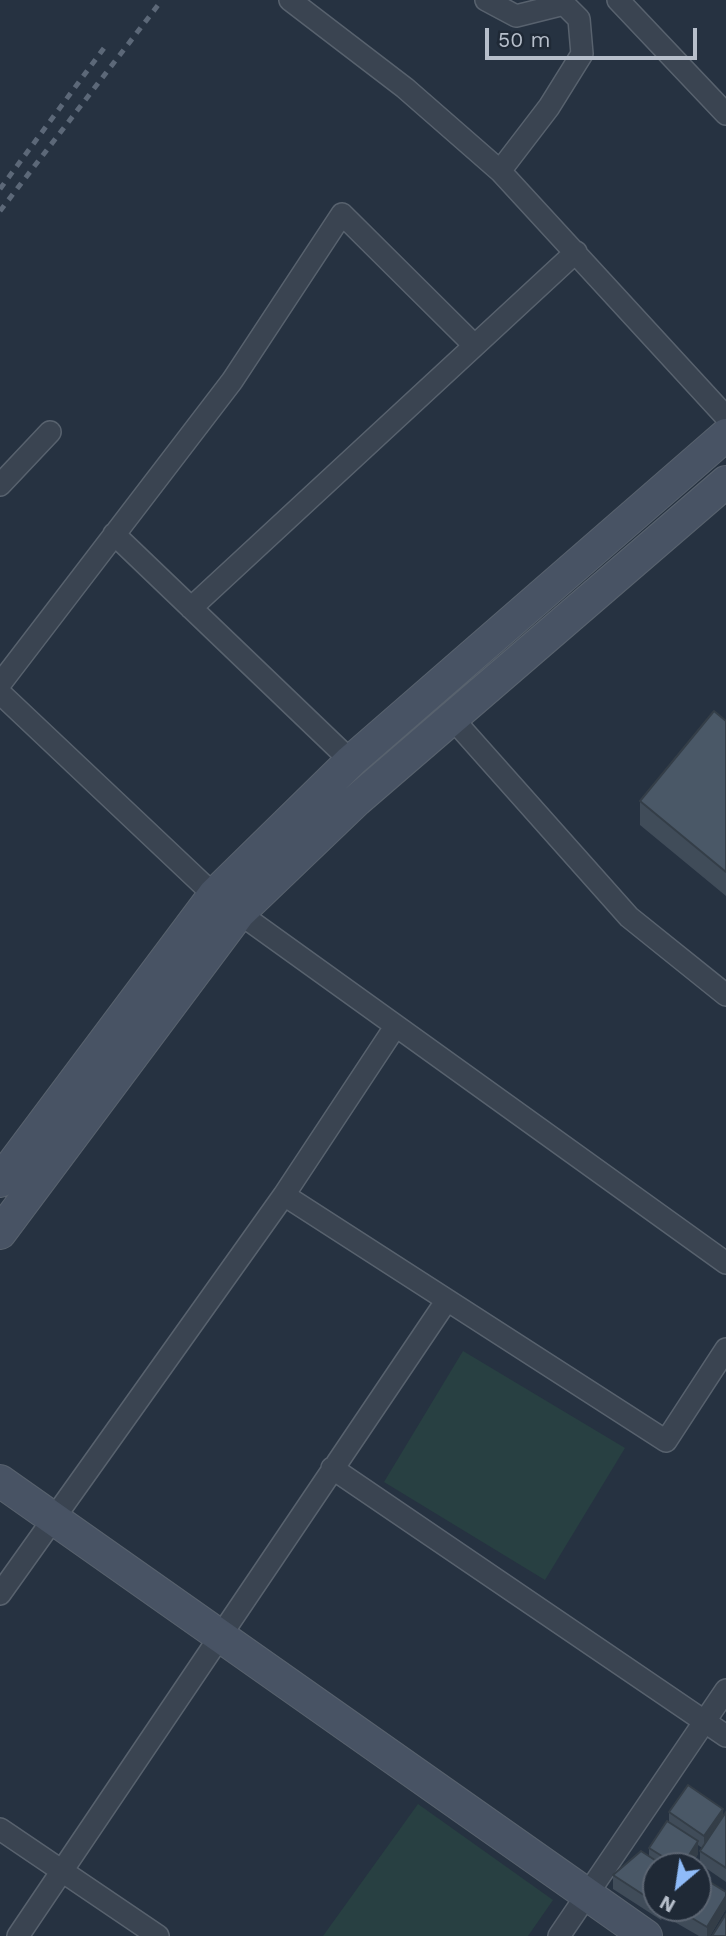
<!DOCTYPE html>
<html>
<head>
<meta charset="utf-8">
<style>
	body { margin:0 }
	#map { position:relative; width:726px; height:1936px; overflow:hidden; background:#263241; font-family:"Work Sans",sans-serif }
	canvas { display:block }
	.north { position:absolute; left:642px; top:1852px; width:70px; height:70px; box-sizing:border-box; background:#1f2936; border:2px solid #5c6572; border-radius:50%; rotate:209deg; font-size:19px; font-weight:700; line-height:28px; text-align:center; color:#b7bfcb }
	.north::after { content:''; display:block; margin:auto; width:24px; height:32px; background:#8fbbf8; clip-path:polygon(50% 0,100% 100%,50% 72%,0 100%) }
	.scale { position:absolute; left:485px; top:28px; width:212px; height:32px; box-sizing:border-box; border:4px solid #b7bfcb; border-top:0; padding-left:9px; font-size:21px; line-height:24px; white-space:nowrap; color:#b7bfcb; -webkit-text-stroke:5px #1f2936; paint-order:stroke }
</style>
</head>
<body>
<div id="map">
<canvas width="726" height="1936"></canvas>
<div class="north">N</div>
<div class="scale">50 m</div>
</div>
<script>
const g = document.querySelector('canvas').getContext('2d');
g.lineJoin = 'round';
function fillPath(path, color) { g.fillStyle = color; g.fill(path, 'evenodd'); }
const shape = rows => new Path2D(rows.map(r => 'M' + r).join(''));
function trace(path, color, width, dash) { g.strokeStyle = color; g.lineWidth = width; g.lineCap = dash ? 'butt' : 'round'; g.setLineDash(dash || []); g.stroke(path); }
const green = shape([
	[463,1351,625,1448,545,1580,384,1482],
	[418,1804,553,1900,528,1936,323,1936]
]);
const street = shape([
	[290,0,405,88,500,171],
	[486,0,516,16,564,4,579,19,582,54,549,107,500,171,726,417],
	[618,0,726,114],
	[0,485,50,432],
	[114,534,351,761],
	[191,608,576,252],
	[0,684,232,381,342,214,474,345],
	[0,693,214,895,726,1263],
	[452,718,629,917,726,995],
	[284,1195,447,1300],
	[332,1468,726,1736],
	[0,1594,284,1195,395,1027],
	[0,1829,158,1936],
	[18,1936,447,1300,666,1441,726,1349],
	[559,1936,726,1690]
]);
const secondary = shape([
	[0,1181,214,895,351,761,726,435],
	[0,1233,239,913,357,800,726,482],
	[0,1481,646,1936]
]);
const rail = shape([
	[0,189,107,44],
	[0,211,162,0]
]);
const wall = shape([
	[726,721,726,896,640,825,640,801],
	[669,1812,723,1817,726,1812,726,1882,700,1864,700,1851,702,1848,698,1845,698,1854,691,1866,656,1866,656,1908,669,1908,661,1920,613,1889,613,1875,649,1856,649,1848,669,1822],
	[726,1892,726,1909,710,1936,699,1936,673,1921,673,1908,698,1908]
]);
const shadedWall = shape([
	[723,1809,723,1823,704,1849,704,1836],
	[698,1841,698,1854,691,1866,682,1866],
	[726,1896,726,1909,710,1936,707,1936,707,1927],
	[661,1908,669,1908,661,1920]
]);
const building = shape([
	[714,711,726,721,726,872,640,801,714,711],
	[688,1785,723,1809,704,1836,669,1812,688,1785],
	[726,1812,726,1868,700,1851,726,1812],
	[667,1821,698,1841,682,1866,678,1866,649,1848,667,1821],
	[641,1851,664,1866,656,1866,656,1903,613,1875,641,1851],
	[698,1875,726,1892,726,1896,707,1927,675,1908,698,1908,698,1875],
	[726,1914,726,1936,712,1936,726,1914]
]);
fillPath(green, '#284042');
trace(street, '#58626e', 24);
trace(secondary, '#58626e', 34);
trace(street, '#3a4451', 21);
trace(secondary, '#485364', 32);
trace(rail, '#5c6878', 5, [7, 7]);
fillPath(wall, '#404c59');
fillPath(shadedWall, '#343e48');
fillPath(building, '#4a5867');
trace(building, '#343e48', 2);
</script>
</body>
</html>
